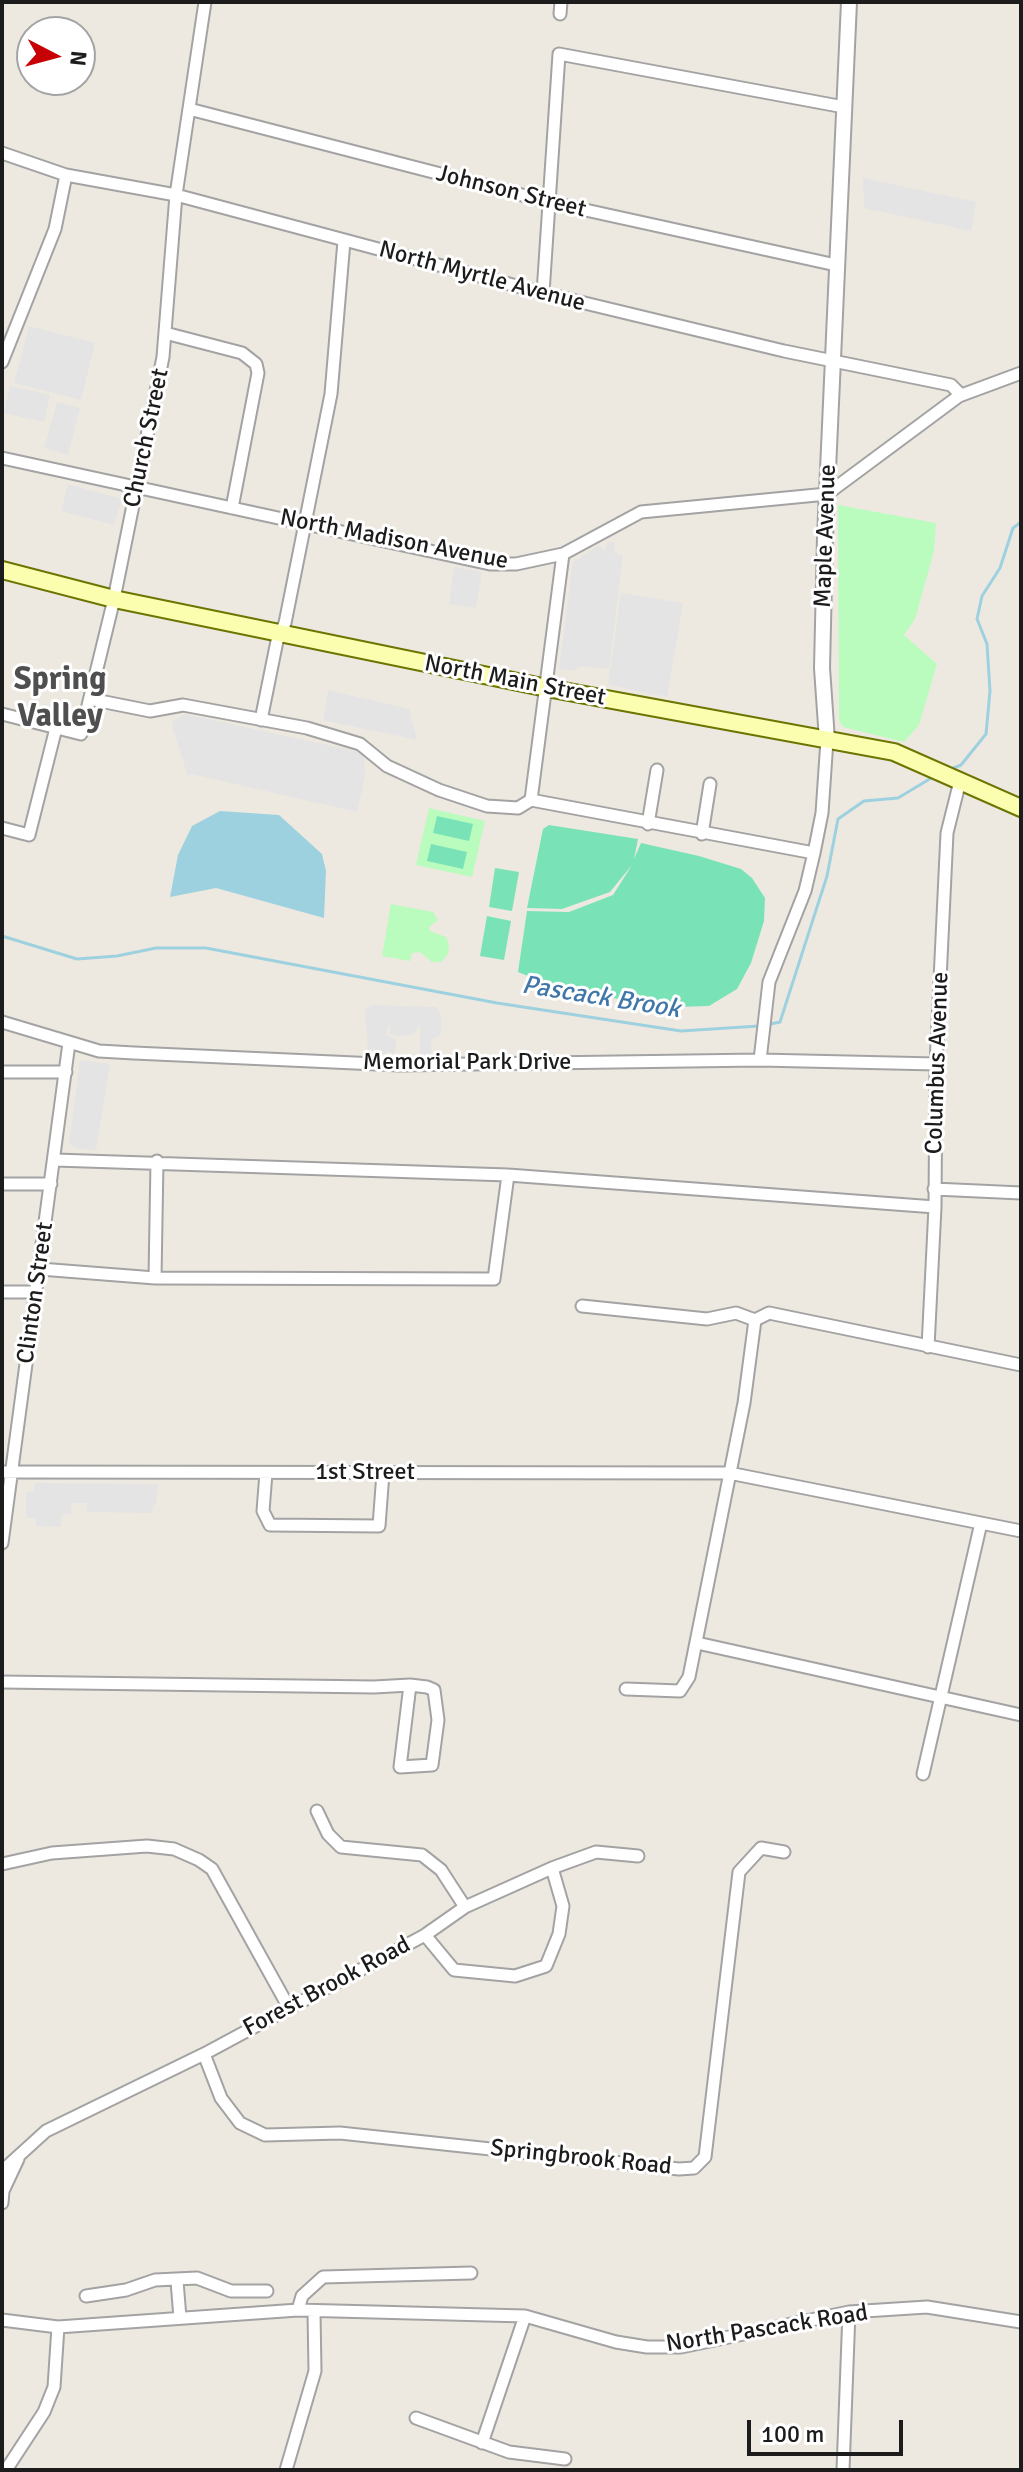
<!DOCTYPE html>
<html>
<head>
<meta charset="utf-8">
<style>
	body { margin:0 }
	#map { position:relative; width:1023px; height:2472px; overflow:hidden; background:#eee9e0; font-family:Signika,sans-serif }
	canvas { display:block }
	.frame { position:absolute; inset:0; border:4px solid #1c1c1c; pointer-events:none }
	.north { position:absolute; left:16px; top:16px; width:80px; height:80px; box-sizing:border-box; background:#fff; border:2px solid #a4a4a4; border-radius:50%; rotate:96deg; font-size:22px; font-weight:700; line-height:32px; text-align:center; color:#1c1c1c }
	.north::after { content:''; display:block; margin:auto; width:28px; height:36px; background:#c70005; clip-path:polygon(50% 0,100% 100%,50% 72%,0 100%) }
	.scale { position:absolute; left:747px; top:2420px; width:156px; height:36px; box-sizing:border-box; border:4px solid #1c1c1c; border-top:0; padding-left:10px; font-size:24px; line-height:28px; white-space:nowrap; color:#1c1c1c; -webkit-text-stroke:6px #fff; paint-order:stroke }
</style>
</head>
<body>
<div id="map">
<canvas width="1023" height="2472"></canvas>
<div class="frame"></div>
<div class="north">N</div>
<div class="scale">100 m</div>
</div>
<script>
const g = document.querySelector('canvas').getContext('2d');
g.lineJoin = 'round';
function fillPath(path, color) { g.fillStyle = color; g.fill(path, 'evenodd'); }
const shape = rows => new Path2D(rows.map(r => 'M' + r).join(''));
function trace(path, color, width, dash) { g.strokeStyle = color; g.lineWidth = width; g.lineCap = dash ? 'butt' : 'round'; g.setLineDash(dash || []); g.stroke(path); }
function label(font, color, halo, rows, align = 'center') {
  g.font = font + ' Signika,sans-serif'; g.lineWidth = 6; g.setLineDash([]); g.textBaseline = 'middle'; g.strokeStyle = halo; g.fillStyle = color; for (const [text, x, y, turn = 0] of rows) {
    g.save(); g.translate(x, y); g.rotate((+turn || 0) * Math.PI / 180); g.textAlign = isNaN(turn) ? turn : align; if (halo) g.strokeText(text, 0, 0); g.fillText(text, 0, 0); g.restore();
  }
}
const park = shape([
	[838,505,936,523,934,551,915,619,904,635,937,664,919,725,904,742,843,727,839,720],
	[429,808,485,821,472,877,416,865],
	[391,904,433,912,438,920,429,927,430,931,446,937,449,944,448,954,441,962,432,962,420,952,412,953,410,961,382,956]
]);
const pitch = shape([
	[437,816,473,824,469,841,433,833],
	[549,825,638,839,634,859,641,843,699,856,741,869,752,878,765,898,764,921,751,963,737,989,709,1006,677,1007,568,992,518,972,527,911,569,912,613,895,632,865,610,892,562,909,527,908,543,829],
	[431,844,467,852,463,869,427,861],
	[495,868,519,872,512,911,489,907],
	[487,916,511,921,504,960,480,956]
]);
const parking = shape([
	[863,178,976,202,971,231,864,208],
	[29,326,95,343,81,400,14,383],
	[10,386,50,395,44,422,4,413],
	[57,402,80,408,68,455,44,448],
	[68,484,122,499,114,525,61,511],
	[607,542,615,542,614,553,623,555,609,669,582,666,572,671,559,669,573,562,599,545,605,552],
	[454,567,482,572,476,608,449,604],
	[621,593,683,603,667,697,608,685],
	[328,690,409,709,417,740,323,720],
	[185,714,364,753,365,777,357,812,191,774,188,776,172,726,173,721],
	[372,1005,436,1007,441,1015,441,1034,431,1040,432,1055,420,1055,420,1026,411,1035,395,1036,389,1033,391,1026,388,1027,386,1034,397,1041,394,1054,388,1051,387,1054,375,1054,374,1048,368,1050,365,1010],
	[80,1060,110,1064,96,1150,79,1149,69,1144],
	[35,1483,158,1484,156,1504,153,1505,152,1513,87,1512,87,1503,71,1503,71,1514,62,1514,61,1527,36,1526,35,1518,26,1518,26,1492,34,1491]
]);
const water = shape([
	[220,811,279,815,322,854,326,871,324,918,216,888,170,897,178,855,192,826]
]);
const stream = shape([
	[951,769,961,765,986,734,990,691,987,644,977,619,982,596,1000,568,1013,528,1021,522],
	[2,936,77,959,117,956,156,948,206,948,497,1003,681,1031,759,1026],
	[766,1025,780,1022,827,876,838,819,864,801,898,798,933,777]
]);
const minor = shape([
	[560,14,561,2],
	[189,109,549,202,836,265],
	[2,153,66,175,176,195,543,293,784,351,951,385,961,395],
	[543,293,559,54,844,107],
	[165,333,242,353,256,364,258,373,232,508],
	[2,362,55,229,66,175],
	[2,458,490,564,516,564,563,554,641,512,827,494,959,396,1021,373],
	[90,699,150,711,183,705,307,728,360,744,387,766,439,790,487,806,518,808,531,800],
	[2,714,81,734,114,599,163,357,176,195,205,2],
	[261,720,277,641,285,623,331,394,344,241],
	[531,800,814,853],
	[531,800,563,554],
	[648,824,657,770],
	[2,828,29,835,56,728],
	[702,834,710,784],
	[2,1022,99,1051,134,1053,399,1065,760,1060,936,1064],
	[760,1060,769,982,805,891,814,853,822,813,827,740],
	[2,1072,66,1072],
	[55,1160,508,1175,935,1207],
	[2,1184,51,1184],
	[934,1189,1021,1193],
	[40,1269,155,1278,494,1279,508,1175],
	[155,1278,157,1161],
	[2,1292,36,1292],
	[582,1306,707,1319,736,1313,755,1320],
	[755,1320,769,1313,1021,1365],
	[928,1347,935,1207,936,1064,947,833,960,781],
	[2,1472,729,1473,1021,1531],
	[266,1473,263,1511,270,1525,379,1526,383,1473],
	[2,1543,69,1043],
	[697,1643,1021,1715],
	[2,1682,374,1687,410,1685,427,1687,434,1690,438,1720,432,1765,400,1767,410,1685],
	[626,1689,680,1691,689,1677,744,1403,755,1320],
	[923,1774,981,1523],
	[317,1811,328,1834,341,1847,422,1855,441,1870,465,1907],
	[2,1864,52,1853,147,1846,174,1849,199,1860,212,1869,288,2006],
	[425,1935,454,1970,515,1976,546,1966,559,1934,563,1906,552,1868],
	[204,2054,221,2098,240,2123,265,2135,340,2133,679,2169,694,2168,705,2157,739,1872,761,1848,784,1852],
	[2,2171,46,2131,204,2054,425,1935,465,1907,552,1868,596,1852,638,1856],
	[2,2203,3,2191,18,2159],
	[177,2281,180,2318],
	[86,2296,126,2290,155,2280,197,2278,231,2291,267,2291],
	[298,2310,302,2296,323,2277,471,2273],
	[2,2320,58,2327,298,2310,525,2316,616,2342,647,2347,681,2347,849,2312,927,2307,1021,2322],
	[416,2418,509,2452,565,2459],
	[482,2443,525,2316],
	[6,2470,44,2412,54,2387,58,2327],
	[286,2470,315,2371,314,2312],
	[843,2470,849,2312]
]);
const tertiary = shape([
	[827,740,822,668,825,537,849,2]
]);
const secondary = shape([
	[2,570,114,599,547,688,894,752,1021,808]
]);
const streetNames = [
	["Johnson Street",511,192,14],
	["North Myrtle Avenue",482,277,15],
	["Church Street",147,438,-78],
	["Maple Avenue",826,536,-88],
	["North Madison Avenue",394,540,11],
	["North Main Street",515,681,11],
	["Memorial Park Drive",467,1063],
	["Columbus Avenue",938,1063,-88],
	["Clinton Street",36,1293,-82],
	["1st Street",365,1473],
	["Forest Brook Road",327,1987,-28],
	["Springbrook Road",581,2158,6],
	["North Pascack Road",767,2329,-9]
];
const waterNames = [
	["Pascack Brook",601,998,9]
];
const districtNames = [
	["Spring",60,681],
	["Valley",60,718]
];
fillPath(park, '#b9fcbd');
fillPath(pitch, '#79e3b7');
fillPath(parking, '#e4e4e4');
fillPath(water, '#9ed1df');
trace(stream, '#9ed1df', 3);
trace(minor, '#a3a3a3', 15);
trace(tertiary, '#a3a3a3', 18);
trace(secondary, '#6b7500', 20);
trace(minor, '#fff', 11);
trace(tertiary, '#fff', 14);
trace(secondary, '#fbfdaf', 16);
label('24px', '#1c1c1c', '#fff', streetNames);
label('italic 26px', '#4077a8', '#fff', waterNames);
label('bold 32px', '#4f4f4f', '#fff', districtNames);
</script>
</body>
</html>
